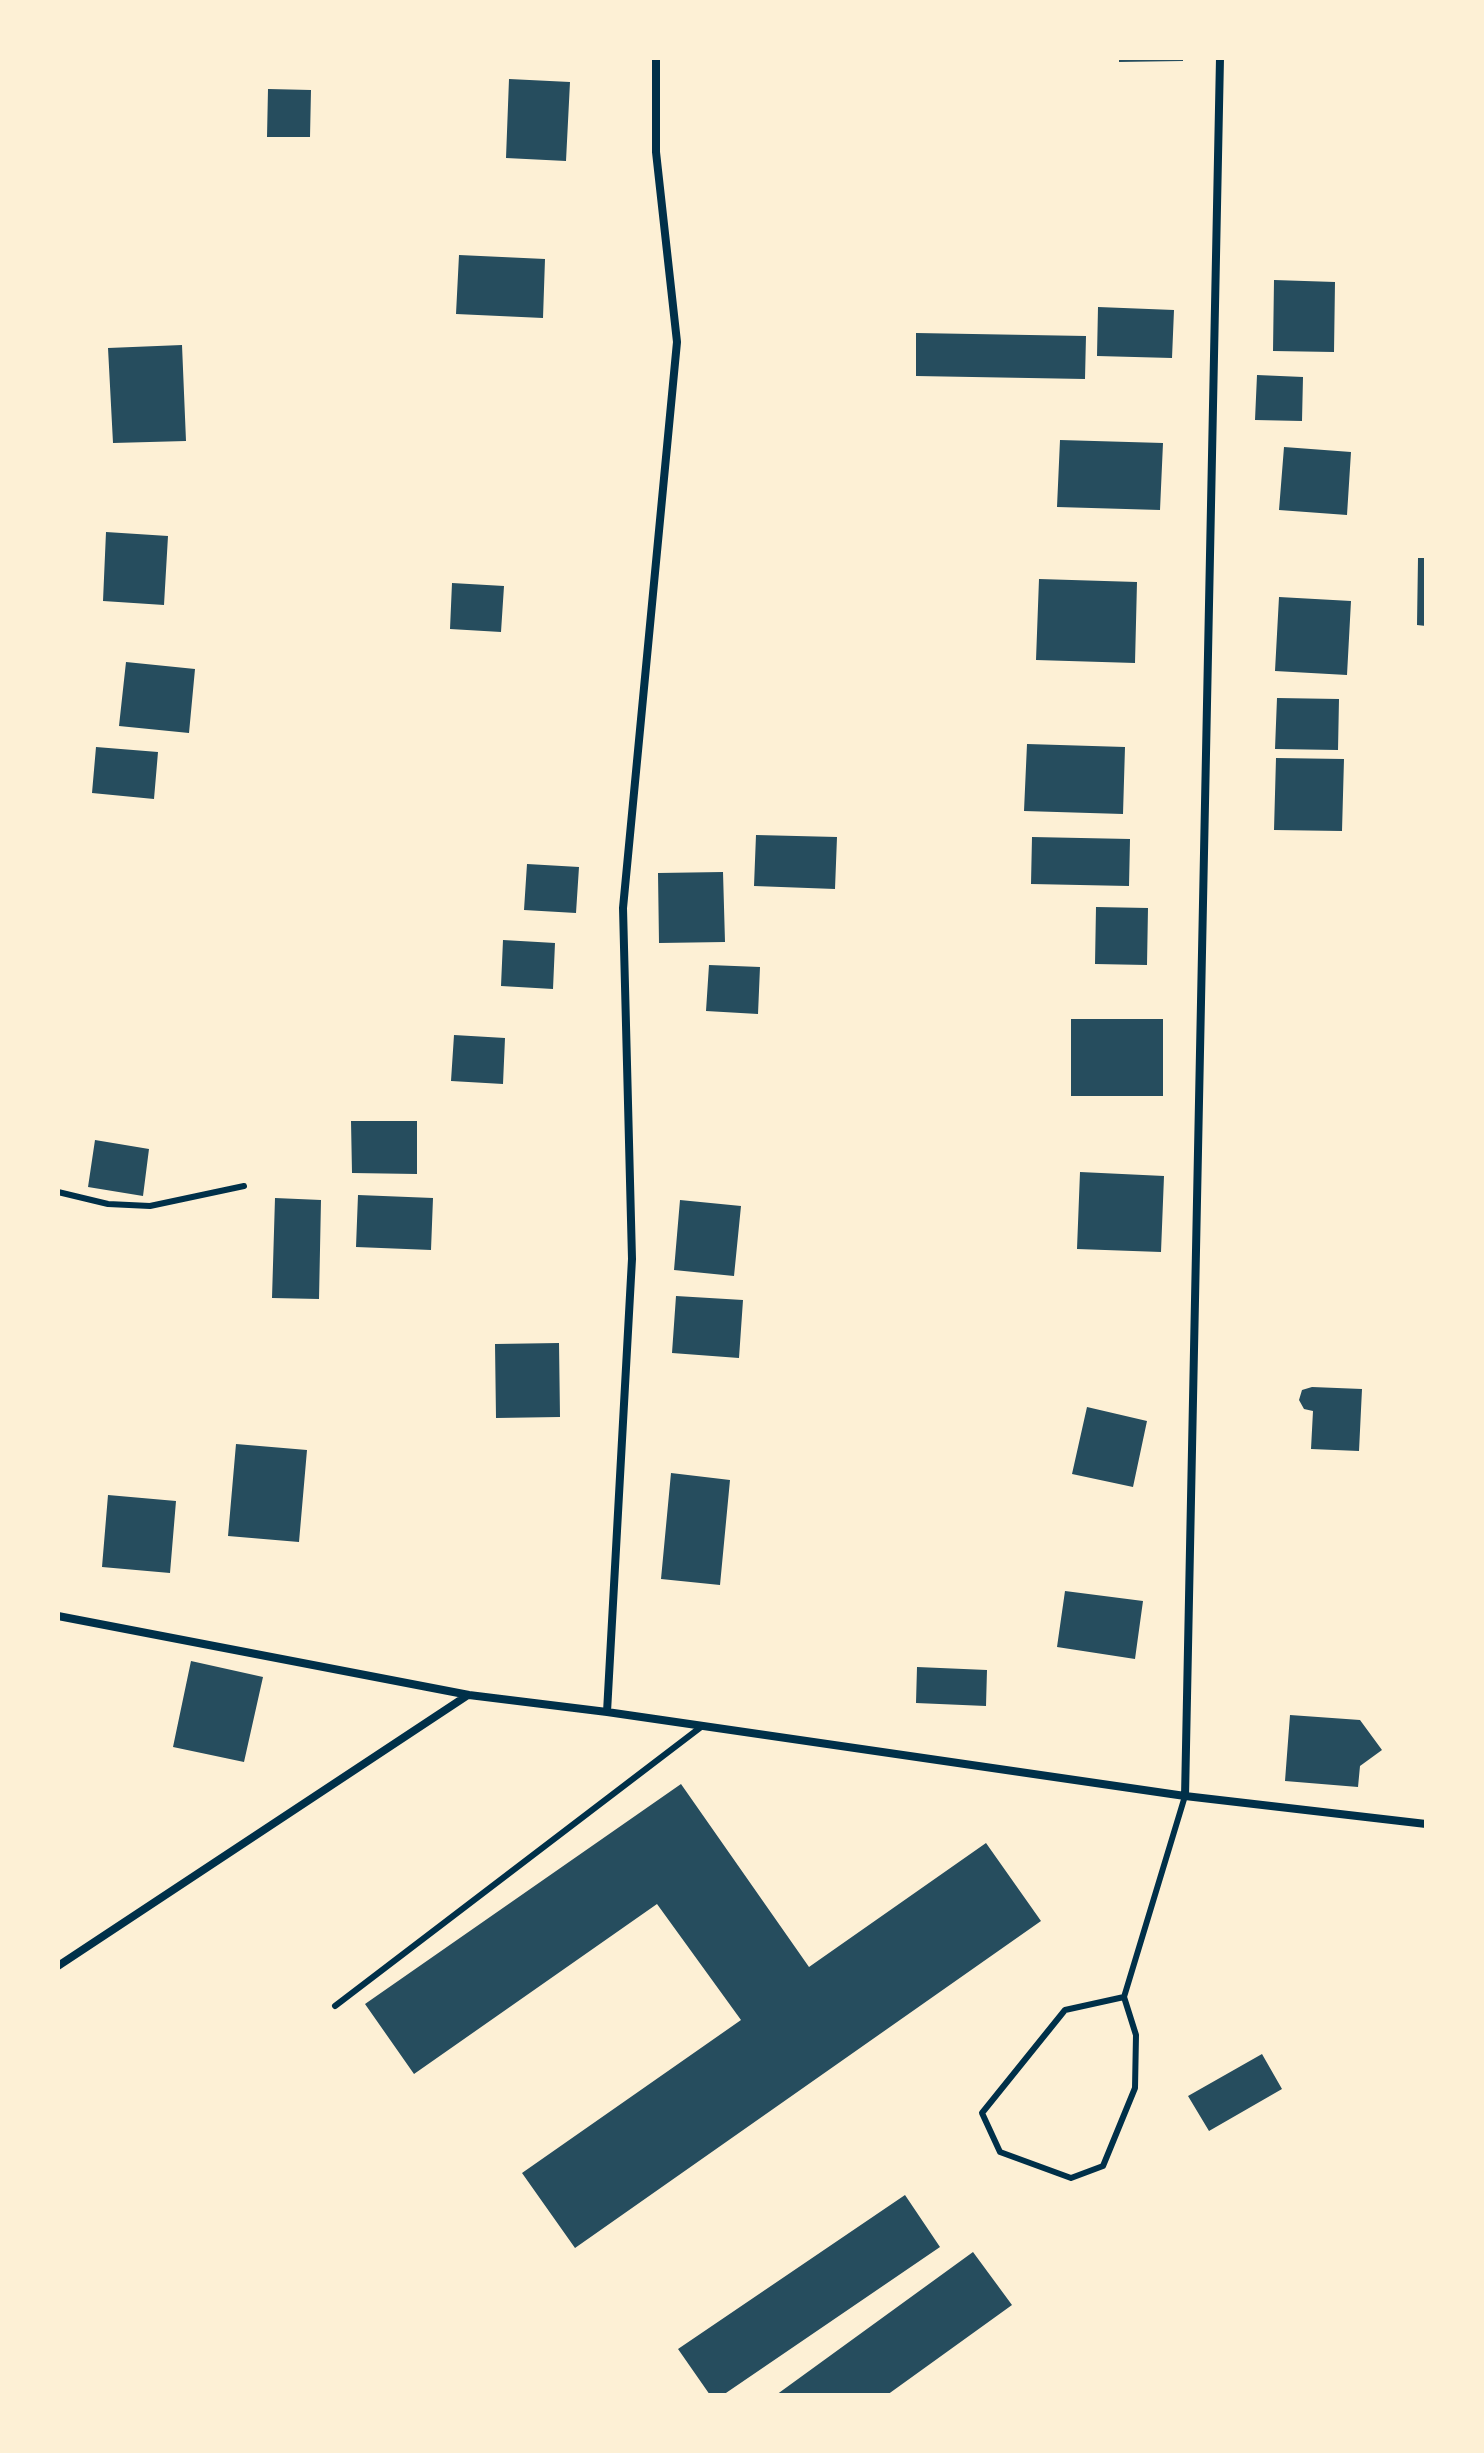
<!DOCTYPE html>
<html>
<head>
<meta charset="utf-8">
<style>
	body { margin:0 }
	#map { position:relative; width:1484px; height:2453px; overflow:hidden; background:#fdf0d5; font-family:"Zilla Slab",serif }
	canvas { display:block }
	.frame { position:absolute; inset:0; border:60px solid #fdf0d5; pointer-events:none }
</style>
</head>
<body>
<div id="map">
<canvas width="1484" height="2453"></canvas>
<div class="frame"></div>
</div>
<script>
const g = document.querySelector('canvas').getContext('2d');
g.lineJoin = 'round';
function fillPath(path, color) { g.fillStyle = color; g.fill(path, 'evenodd'); }
const shape = rows => new Path2D(rows.map(r => 'M' + r).join(''));
function trace(path, color, width, dash) { g.strokeStyle = color; g.lineWidth = width; g.lineCap = dash ? 'butt' : 'round'; g.setLineDash(dash || []); g.stroke(path); }
const building = shape([
	[1119,58,1183,58,1183,61,1119,62],
	[509,79,570,82,566,161,506,158],
	[268,89,311,90,310,137,267,137],
	[459,255,545,259,543,318,456,314],
	[1274,280,1335,282,1334,352,1273,351],
	[1098,307,1174,310,1172,358,1097,356],
	[916,333,1086,336,1085,379,916,376],
	[182,345,186,441,113,443,108,348],
	[1257,375,1303,377,1302,421,1255,420],
	[1060,440,1163,443,1160,510,1057,507],
	[1284,447,1351,452,1347,515,1279,510],
	[106,532,168,536,164,605,103,601],
	[1418,558,1426,558,1426,626,1417,625],
	[1039,579,1137,582,1135,663,1036,660],
	[452,583,504,586,501,632,450,629],
	[1279,597,1351,601,1347,675,1275,671],
	[126,662,195,669,189,733,119,726],
	[1277,698,1339,699,1338,750,1275,749],
	[1027,744,1125,747,1123,814,1024,811],
	[96,747,158,752,154,799,92,793],
	[1276,758,1344,759,1342,831,1274,830],
	[756,835,837,837,835,889,754,886],
	[1032,837,1130,839,1129,886,1031,884],
	[527,864,579,867,576,913,524,910],
	[723,872,725,942,659,943,658,873],
	[1096,907,1148,908,1147,965,1095,964],
	[503,940,555,943,553,989,501,986],
	[709,965,760,967,758,1014,706,1011],
	[1071,1019,1163,1019,1163,1096,1071,1096],
	[454,1035,505,1038,503,1084,451,1081],
	[351,1121,417,1121,417,1174,352,1173],
	[95,1140,149,1149,143,1196,88,1187],
	[1080,1172,1164,1176,1161,1252,1077,1249],
	[358,1195,433,1198,431,1250,356,1247],
	[275,1198,321,1200,319,1299,272,1298],
	[680,1200,741,1206,734,1276,674,1270],
	[676,1296,743,1300,739,1358,672,1353],
	[559,1343,560,1417,496,1418,495,1344],
	[1312,1387,1362,1389,1359,1451,1311,1449,1313,1411,1304,1409,1299,1400,1302,1390],
	[1087,1407,1147,1421,1133,1487,1072,1474],
	[236,1444,307,1450,299,1542,228,1536],
	[671,1473,730,1480,720,1585,661,1579],
	[108,1495,176,1501,170,1573,102,1567],
	[1065,1591,1143,1601,1135,1659,1057,1647],
	[191,1661,263,1677,244,1762,173,1747],
	[917,1667,987,1670,986,1706,916,1703],
	[1290,1715,1360,1720,1382,1750,1360,1766,1358,1787,1285,1781],
	[681,1784,809,1967,986,1843,1041,1921,575,2248,522,2173,741,2020,657,1904,414,2074,365,2004],
	[1262,2054,1282,2089,1209,2131,1188,2096],
	[905,2195,940,2247,723,2395,710,2395,678,2349],
	[973,2252,1012,2305,887,2395,776,2395]
]);
const service = shape([
	[58,1192,108,1204,150,1206,244,1186],
	[1124,1997,1136,2035,1135,2088,1103,2166,1071,2178,1000,2152,982,2113,1065,2010,1124,1997,1185,1796],
	[335,2006,701,1727]
]);
const minor = shape([
	[58,1616,469,1695,607,1712,1185,1796,1426,1824],
	[607,1712,632,1259,623,908,677,342,656,152,656,58],
	[1185,1796,1220,58],
	[58,1966,468,1695]
]);
fillPath(building, '#264d5e');
trace(service, '#003049', 6);
trace(minor, '#003049', 8);
</script>
</body>
</html>
